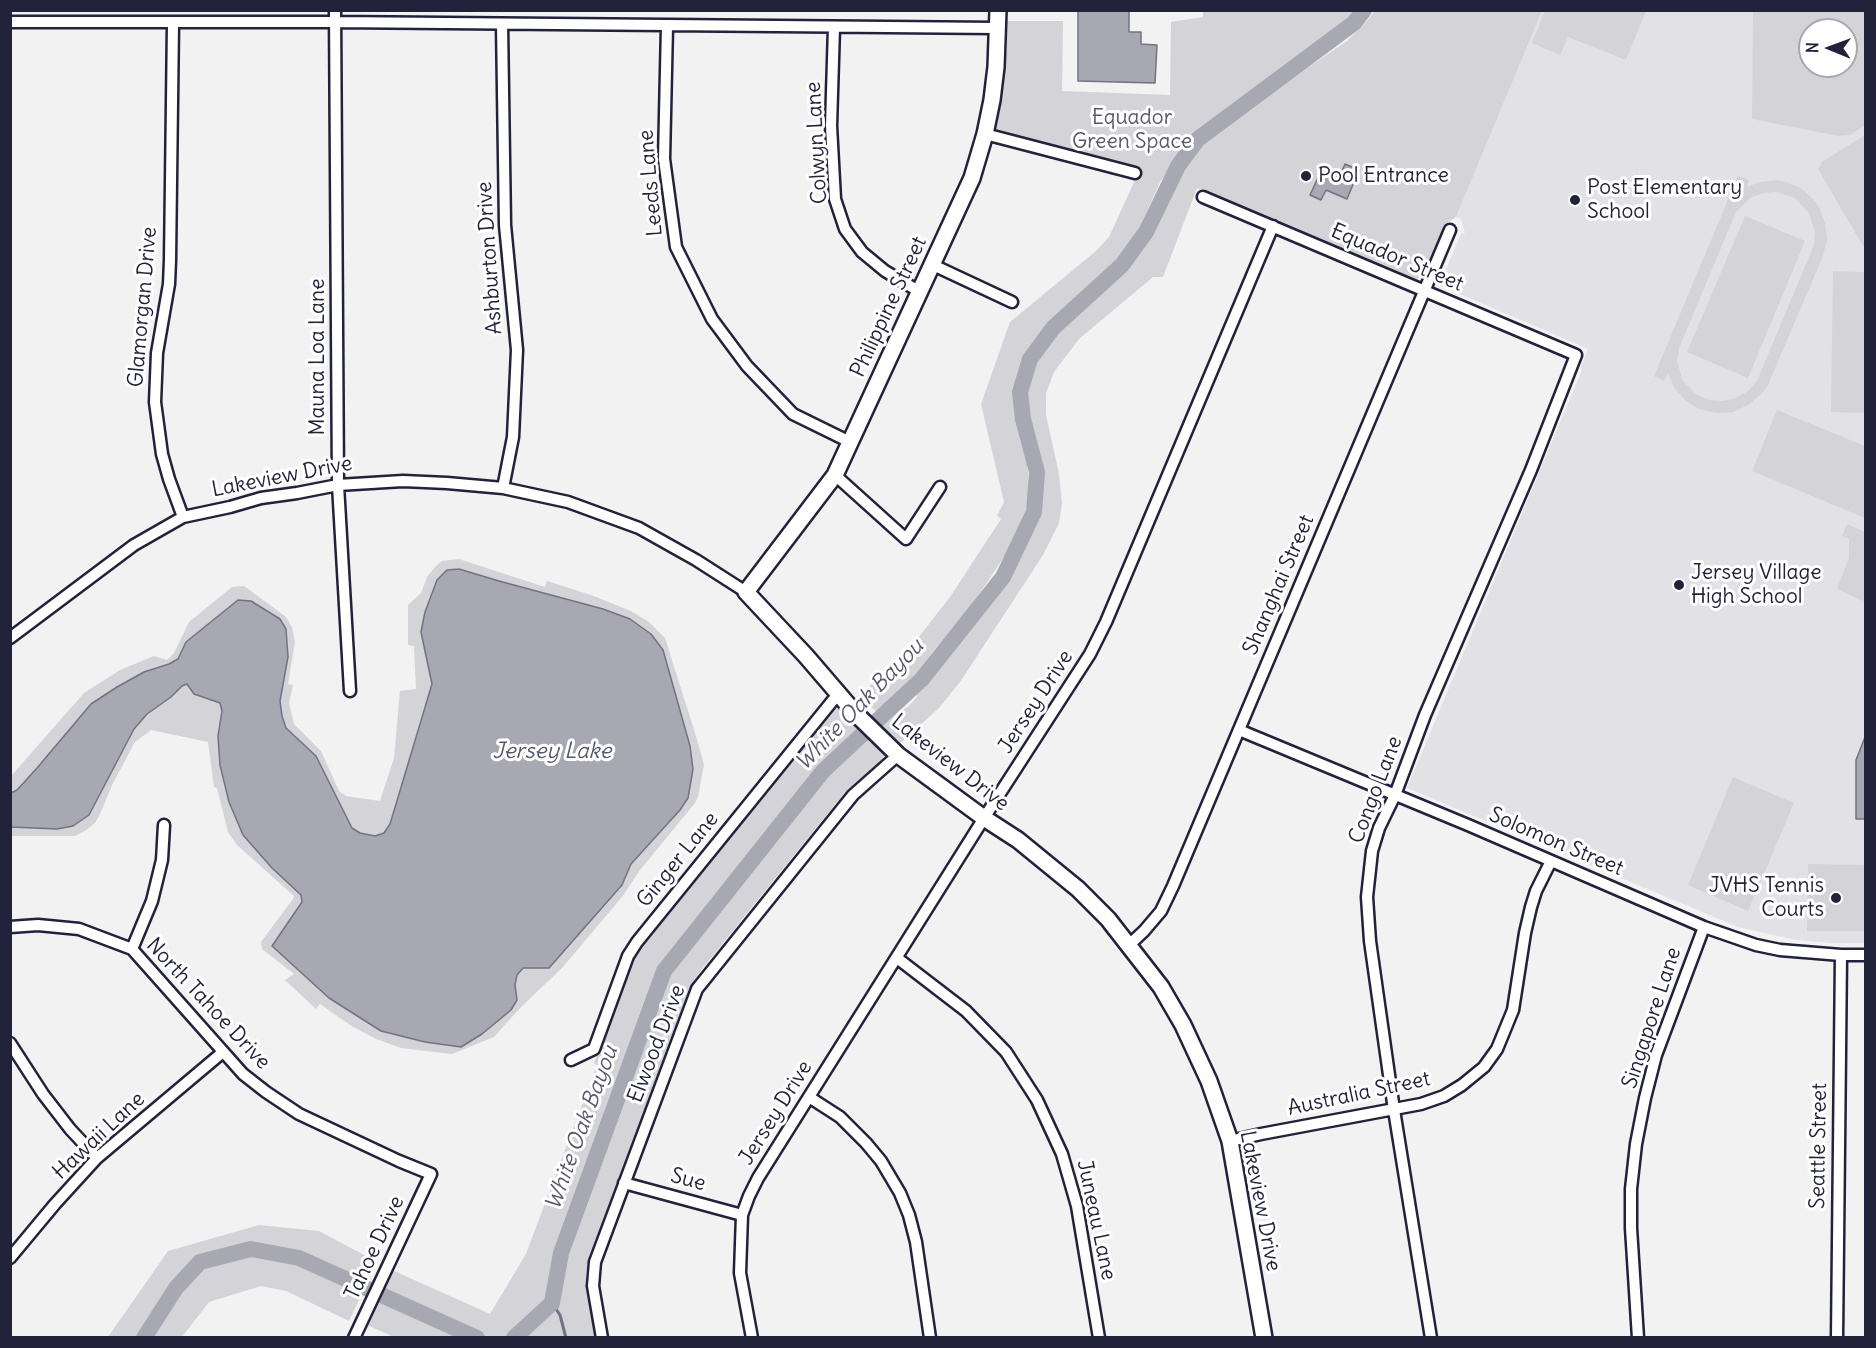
<!DOCTYPE html>
<html>
<head>
<meta charset="utf-8">
<style>
	body { margin:0 }
	#map { position:relative; width:1876px; height:1348px; overflow:hidden; background:#f2f2f3; font-family:Delius,sans-serif }
	canvas { display:block }
	.frame { position:absolute; inset:0; border:12px solid #22223b; pointer-events:none }
	.north { position:absolute; left:1798px; top:18px; width:60px; height:60px; box-sizing:border-box; background:#fff; border:2px solid #a7a7b1; border-radius:50%; rotate:271deg; font-size:16px; font-weight:700; line-height:24px; text-align:center; color:#22223b }
	.north::after { content:''; display:block; margin:auto; width:21px; height:27px; background:#22223b; clip-path:polygon(50% 0,100% 100%,50% 72%,0 100%) }
</style>
</head>
<body>
<div id="map">
<canvas width="1876" height="1348"></canvas>
<div class="frame"></div>
<div class="north">N</div>
</div>
<script>
const g = document.querySelector('canvas').getContext('2d');
g.lineJoin = 'round';
function fillPath(path, color) { g.fillStyle = color; g.fill(path, 'evenodd'); }
const shape = rows => new Path2D(rows.map(r => 'M' + r).join(''));
function trace(path, color, width, dash) { g.strokeStyle = color; g.lineWidth = width; g.lineCap = dash ? 'butt' : 'round'; g.setLineDash(dash || []); g.stroke(path); }
function label(font, color, halo, rows, align = 'center') {
  g.font = font + ' Delius,sans-serif'; g.lineWidth = 6; g.setLineDash([]); g.textBaseline = 'middle'; g.strokeStyle = halo; g.fillStyle = color; for (const [text, x, y, turn = 0] of rows) {
    g.save(); g.translate(x, y); g.rotate((+turn || 0) * Math.PI / 180); g.textAlign = isNaN(turn) ? turn : align; if (halo) g.strokeText(text, 0, 0); g.fillText(text, 0, 0); g.restore();
  }
}
const built = shape([
	[1542,11,1865,11,1865,943,1832,943,1796,940,1738,927,1407,788,1582,370,1581,367,1588,349,1439,285,1461,234,1465,233,1461,219,1456,217],
	[1810,30,1846,30,1846,66,1810,66]
]);
const green = shape([
	[1203,11,1358,11,1351,19,1326,41,1209,123,1187,142,1160,182,1134,240,1116,262,1051,320,1034,346,1017,386,1015,405,1027,451,1029,503,1014,542,967,612,934,650,916,677,877,712,864,701,857,706,852,701,904,656,950,597,1001,519,997,516,1004,502,981,404,1010,322,1096,251,1109,237,1140,169,997,131,993,124,1003,21,1063,21,1062,91,1170,95,1171,22,1203,17],
	[1375,11,1542,11,1456,217,1445,224,1425,275,1415,280,1197,188,1163,277,1153,277,1079,339,1054,372,1046,393,1046,415,1059,474,1062,503,1059,523,1043,555,960,682,939,708,897,746,882,727,901,711,909,706,917,697,917,689,961,641,996,595,1024,548,1041,510,1043,480,1041,459,1026,416,1026,395,1034,367,1044,348,1136,256,1150,237,1185,163,1204,143,1234,118,1347,41,1364,24],
	[1545,11,1545,10,1646,11,1626,60,1568,37,1560,55,1532,43],
	[1753,11,1865,11,1865,125,1850,135,1838,136,1752,119],
	[1810,30,1846,30,1846,66,1810,66],
	[1865,135,1866,245,1863,246,1818,169,1822,162],
	[1738,176,1749,180,1747,187,1760,182,1777,180,1786,182,1801,188,1814,200,1819,207,1825,223,1827,239,1823,256,1767,387,1761,394,1748,405,1733,412,1716,413,1699,409,1685,400,1674,387,1668,373,1664,381,1654,376],
	[1776,192,1795,198,1809,213,1815,232,1814,245,1757,381,1748,391,1736,398,1723,401,1710,400,1697,395,1683,381,1677,361,1679,348,1736,212,1750,198,1763,193],
	[1745,216,1805,241,1748,378,1687,352],
	[1833,271,1865,272,1865,413,1831,412],
	[1777,410,1865,446,1865,518,1752,471],
	[1847,524,1865,532,1866,595,1863,601,1837,589,1849,558,1849,539,1842,536],
	[459,559,545,587,547,581,591,595,631,611,649,622,665,638,696,736,704,765,698,797,695,803,640,870,622,897,562,968,521,1007,494,1037,452,1054,401,1048,376,1039,350,1025,320,1004,316,1009,285,980,294,974,262,949,261,942,293,899,294,896,237,845,228,832,217,788,214,787,208,742,151,730,135,742,112,785,101,812,95,823,85,831,75,836,11,836,11,776,84,693,120,670,154,656,167,660,174,653,189,622,232,587,244,586,286,617,292,627,295,642,288,684,293,685,289,703,294,724,321,751,339,791,346,796,380,801,394,758,400,691,416,689,414,646,408,645,408,605,421,593,427,577,435,567,442,561],
	[842,708,884,753,883,759,845,792,702,969,692,984,590,1257,586,1272,586,1286,595,1337,394,1337,367,1325,392,1270,490,1314,526,1254,597,1065,594,1063,635,952,832,709],
	[1733,777,1794,803,1748,911,1688,885],
	[1808,864,1865,865,1865,931,1807,931],
	[259,1225,319,1231,377,1262,349,1321,286,1291,261,1286,209,1302,182,1337,108,1337,168,1251]
]);
const water = shape([
	[1078,11,1129,11,1129,32,1141,32,1141,44,1157,45,1155,83,1078,81,1078,11],
	[1345,164,1359,170,1347,199,1326,190,1321,200,1310,195,1322,169,1339,177,1345,164],
	[459,569,499,581,603,609,630,619,651,634,663,650,690,746,693,769,688,798,680,810,631,864,622,885,549,968,523,968,517,975,515,985,517,1000,511,1010,482,1034,461,1047,425,1042,381,1031,329,998,272,946,302,902,301,895,272,868,243,835,229,802,220,765,218,736,222,711,220,703,194,694,187,684,182,686,171,697,147,714,134,729,89,815,73,826,57,829,11,827,11,793,17,790,37,768,91,704,117,687,144,672,169,664,178,659,186,642,238,600,251,601,280,619,286,629,288,657,280,701,282,716,286,728,316,756,352,828,360,833,375,836,384,833,390,824,432,684,421,632,425,612,437,580,447,570,459,569],
	[1865,737,1865,819,1856,819,1856,760,1865,737]
]);
const stream = shape([
	[552,1303,560,1315,566,1338]
]);
const river = shape([
	[144,1338,176,1288,200,1262,251,1249,299,1258,477,1338],
	[514,1338,552,1303,561,1253,664,971,823,771,922,679,1003,577,1034,512,1037,472,1023,419,1020,392,1030,359,1053,328,1122,265,1146,232,1178,166,1198,139,1354,23,1364,10]
]);
const street = shape([
	[335,10,338,485,350,691],
	[10,22,335,22,997,28],
	[173,23,170,260,169,284,157,353,155,402,162,454,169,479,183,517],
	[502,24,505,225,517,350,513,437,503,488],
	[667,26,664,159,676,247,712,319,747,366,793,414,850,442],
	[834,27,831,126,835,199,845,229,862,252,885,271,920,292],
	[985,134,1135,173],
	[1203,197,1576,355,1531,470,1425,715,1395,795,1379,828,1372,851,1367,897,1370,941,1394,1110,1431,1338],
	[933,265,1012,302],
	[835,475,906,539,940,487],
	[10,638,134,545,183,517,230,507,261,498,297,493,338,485,403,481,447,483,503,488,568,502,639,528,696,560,746,592],
	[1239,730,1468,825,1704,927,1756,945,1780,950,1841,955,1866,955],
	[10,927,38,925,79,929,132,949,243,1074,266,1092,299,1114,399,1161,431,1174,354,1338],
	[1129,945,1144,931,1161,911,1173,886,1450,230],
	[132,949,152,901,162,860,164,825],
	[897,958,966,1011,1006,1052,1037,1100,1062,1154,1077,1206,1099,1338],
	[10,1043,43,1094,70,1129,97,1158],
	[571,1060,594,1049,628,956,637,942,838,694],
	[809,1097,840,1117,866,1143,881,1161,900,1193,909,1215,916,1242,930,1338],
	[1230,1141,1261,1134,1421,1104,1444,1096,1462,1085,1484,1067,1497,1049,1513,1010,1525,933,1531,907,1536,891,1551,861],
	[624,1183,742,1215],
	[10,1258,55,1204,97,1158,223,1052],
	[602,1338,593,1286,595,1262,697,989,853,795,898,755],
	[752,1338,740,1273,742,1215,749,1196,758,1178,984,818,1090,654,1106,622,1273,226],
	[1638,1338,1631,1228,1631,1189,1636,1144,1645,1098,1656,1055,1704,927],
	[1837,1338,1841,955]
]);
const secondary = shape([
	[998,10,996,67,992,100,985,134,972,178,835,475,746,592,806,656,855,713,898,755,984,818,1018,840,1078,889,1108,919,1161,987,1183,1025,1209,1081,1230,1141,1264,1338]
]);
const markers = [
	[1306,176,6,"#22223b"],
	[1575,200,6,"#22223b"],
	[1679,585,6,"#22223b"],
	[1836,898,6,"#22223b"]
];
const parkNames = [
	["Equador",1132,118],
	["Green Space",1132,142]
];
const streetNames = [
	["Colwyn Lane",817,143,-93],
	["Leeds Lane",651,183,-95],
	["Ashburton Drive",490,258,-94],
	["Equador Street",1397,258,23],
	["Glamorgan Drive",143,307,-85],
	["Philippine Street",889,307,-65],
	["Mauna Loa Lane",318,357,-90],
	["Lakeview Drive",282,477,-11],
	["Shanghai Street",1279,585,-67],
	["Jersey Drive",1036,702,-57],
	["Lakeview Drive",950,763,38],
	["Congo Lane",1376,790,-69],
	["Solomon Street",1556,842,23],
	["Ginger Lane",678,860,-51],
	["North Tahoe Drive",208,1004,47],
	["Singapore Lane",1652,1018,-72],
	["Elwood Drive",657,1044,-69],
	["Australia Street",1359,1094,-12],
	["Jersey Drive",776,1113,-58],
	["Hawaii Lane",99,1136,-43],
	["Seattle Street",1819,1146,-89],
	["Sue",688,1180,15],
	["Lakeview Drive",1260,1201,79],
	["Juneau Lane",1096,1220,78],
	["Tahoe Drive",375,1248,-65]
];
const poiNames = [
	["Pool Entrance",1318,176],
	["Post Elementary",1587,188],
	["School",1587,212],
	["Jersey Village",1691,573],
	["High School",1691,597],
	["JVHS Tennis",1824,886,"right"],
	["Courts",1824,910,"right"]
];
const waterNames = [
	["White Oak Bayou",860,705,-46],
	["Jersey Lake",552,752],
	["White Oak Bayou",582,1128,-70]
];
fillPath(built, '#e2e2e6');
fillPath(green, '#d3d3d8');
fillPath(water, '#a8a8b2');
trace(water, '#727282', 1.5);
trace(stream, '#727282', 3);
trace(river, '#a8a8b2', 16);
trace(street, '#22223b', 15);
trace(secondary, '#22223b', 20);
trace(street, '#fff', 10);
trace(secondary, '#fff', 15);
for (const [x, y, r, color] of markers) { const dot = new Path2D(); dot.arc(x, y, r, 0, 2 * Math.PI); g.fillStyle = color; g.fill(dot); trace(dot, '#fff', 2); }
label('21px', '#57576a', '#fff', parkNames);
label('21px', '#22223b', '#fff', streetNames);
label('21px', '#22223b', '#fff', poiNames, 'left');
label('italic 22px', '#58586b', '#fff', waterNames);
</script>
</body>
</html>
